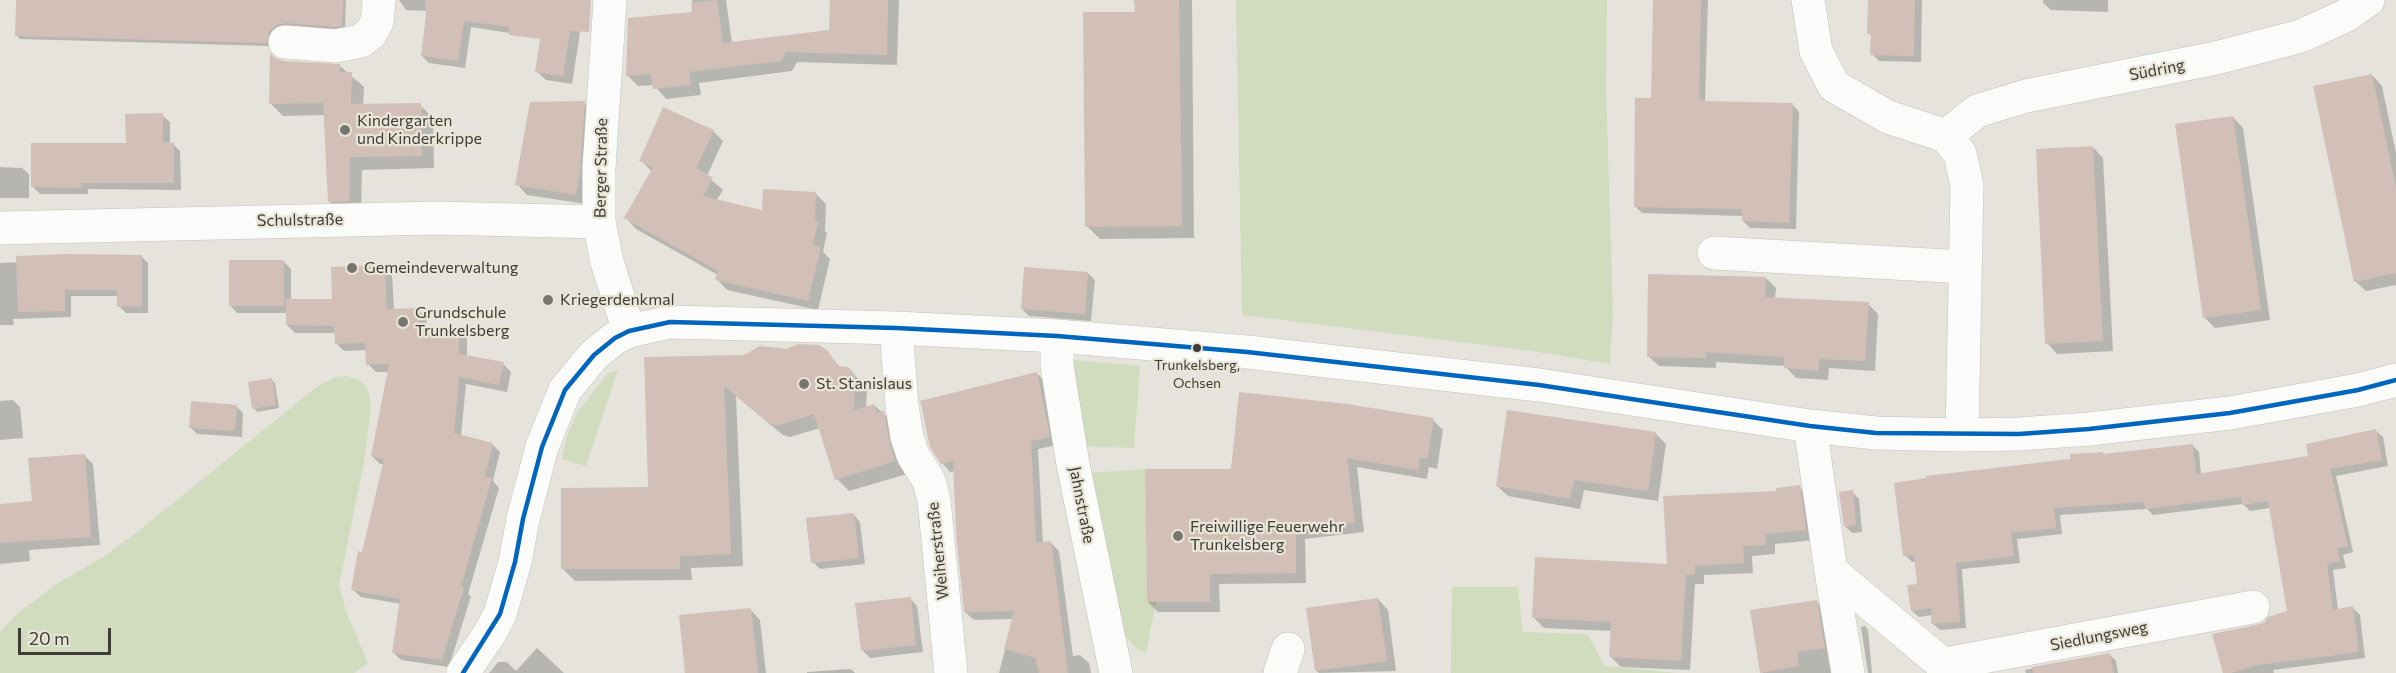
<!DOCTYPE html>
<html>
<head>
<meta charset="utf-8">
<style>
	body { margin:0 }
	#map { position:relative; width:2396px; height:673px; overflow:hidden; background:#e5e3dc; font-family:Commissioner,sans-serif }
	canvas { display:block }
	.scale { position:absolute; left:18px; top:628px; width:93px; height:27px; box-sizing:border-box; border:3px solid #3d3c37; border-top:0; padding-left:8px; font-size:18px; line-height:21px; white-space:nowrap; color:#3d3c37; -webkit-text-stroke:4px #e9e6d8; paint-order:stroke }
</style>
</head>
<body>
<div id="map">
<canvas width="2396" height="673"></canvas>
<div class="scale">20 m</div>
</div>
<script>
const g = document.querySelector('canvas').getContext('2d');
g.lineJoin = 'round';
function fillPath(path, color) { g.fillStyle = color; g.fill(path, 'evenodd'); }
const shape = rows => new Path2D(rows.map(r => 'M' + r).join(''));
function trace(path, color, width, dash) { g.strokeStyle = color; g.lineWidth = width; g.lineCap = dash ? 'butt' : 'round'; g.setLineDash(dash || []); g.stroke(path); }
function label(font, color, halo, rows, align = 'center') {
  g.font = font + ' Commissioner,sans-serif'; g.lineWidth = 4.5; g.setLineDash([]); g.textBaseline = 'middle'; g.strokeStyle = halo; g.fillStyle = color; for (const [text, x, y, turn = 0] of rows) {
    g.save(); g.translate(x, y); g.rotate((+turn || 0) * Math.PI / 180); g.textAlign = isNaN(turn) ? turn : align; if (halo) g.strokeText(text, 0, 0); g.fillText(text, 0, 0); g.restore();
  }
}
const green = shape([
	[1236,0,1607,0,1606,89,1613,312,1610,364,1532,351,1242,315],
	[1063,359,1140,366,1134,448,1075,446],
	[618,370,586,466,562,459,567,436,578,411,608,373],
	[347,376,361,381,368,389,371,406,364,462,339,586,347,614,368,663,354,673,0,673,0,632,18,613,55,585,103,557,137,532,318,386,335,377],
	[1145,469,1147,602,1156,602,1146,653,1137,649,1126,637,1117,619,1089,473],
	[1452,587,1518,587,1523,632,1587,634,1605,666,1677,673,1451,673]
]);
const shadow = shape([
	[17,0,346,0,345,29,270,46,20,39,17,36],
	[399,0,507,0,510,33,471,27,465,68,429,63,422,56,428,11,406,10],
	[692,0,726,0,732,43,831,32,831,0,899,0,897,65,797,62,792,71,699,83,701,95,666,99,654,85,638,86,627,75,694,13],
	[1133,0,1192,0,1194,238,1100,239,1087,226,1144,13],
	[1655,0,1708,0,1705,103,1792,104,1799,112,1796,229,1750,228,1743,221,1743,216,1642,213,1635,206,1653,99],
	[1869,0,1922,0,1921,62,1879,61,1872,54,1872,37,1869,33],
	[2043,0,2108,0,2108,12,2051,10,2043,3],
	[571,24,580,33,572,84,546,80,536,71],
	[275,59,283,62,340,66,364,87,363,106,420,105,433,118,434,168,362,170,361,214,342,214,329,201,325,115,283,116,271,104],
	[2372,75,2382,86,2396,153,2396,285,2366,291,2355,281],
	[584,103,594,113,586,204,527,195,517,184],
	[162,115,170,122,170,144,173,144,180,151,181,190,88,189,88,194,40,194,33,187,127,144],
	[2233,117,2243,128,2270,320,2215,328,2205,318],
	[713,131,723,141,707,176,723,190,716,201,763,212,816,194,826,204,825,231,827,233,823,252,830,259,818,310,727,290,717,279,718,275,636,229,626,218,652,172,641,160],
	[2093,147,2103,158,2113,351,2057,354,2047,343],
	[0,167,22,168,29,174,29,198,0,198],
	[141,256,148,263,148,313,126,313,119,306,119,296,71,296,71,317,13,319,14,325,0,325,0,263],
	[284,262,291,269,291,301,334,301,385,266,392,274,394,310,418,310,426,318,427,330,459,330,467,337,467,357,503,364,511,372,507,392,466,384,461,436,492,444,500,452,493,481,499,488,468,594,471,596,449,667,401,660,394,653,401,604,361,597,353,590,385,464,380,464,372,456,389,372,376,372,368,364,367,350,344,351,336,343,336,333,295,333,287,325,287,313,237,313,230,305],
	[1088,273,1095,280,1091,321,1029,316,1022,309],
	[1766,278,1776,288,1775,299,1868,304,1878,314,1875,371,1829,368,1828,380,1796,378,1785,366,1716,362,1716,368,1659,366,1648,356],
	[826,351,841,368,848,368,860,381,867,391,866,408,874,405,896,425,907,474,849,491,837,479,820,428,790,437,783,435,736,396,743,566,691,568,692,580,575,581,563,569,649,489,745,356],
	[1036,373,1045,381,1057,445,1038,449,1043,544,1051,543,1059,551,1073,656,1080,655,1089,663,1091,673,999,673,1013,619,974,620,965,612,955,471,950,472,942,463,931,446,927,432,922,403],
	[272,380,275,383,279,408,257,412,254,408],
	[13,400,20,407,23,438,0,440,0,401],
	[236,406,243,413,242,437,197,434,190,427],
	[1433,420,1443,430,1437,469,1429,467,1427,479,1357,467,1364,532,1305,539,1306,583,1219,584,1220,612,1158,612,1148,602,1232,470],
	[2376,431,2383,437,2388,466,2336,476,2353,552,2343,555,2346,568,2333,570,2338,610,2353,608,2360,615,2365,658,2273,670,2274,673,2225,673,2257,627,2289,612,2270,508,2250,511,2243,504,2153,515,2147,509,2060,515,2062,534,2017,539,2020,563,1962,569,1966,628,1940,630,1933,624,1933,615,1919,617,1912,611,1919,585,1916,562,1912,562,1905,555,2072,460,2102,453,2105,456,2192,445,2199,452,2201,474,2310,457],
	[1656,434,1666,444,1658,501,1584,490,1580,509,1508,496,1497,486],
	[84,455,93,464,100,545,29,550,30,561,0,564,0,506,33,503],
	[1799,487,1809,497,1815,540,1775,544,1775,554,1752,556,1753,573,1704,575,1704,584,1695,584,1690,670,1621,667,1611,657,1612,631,1544,628,1534,618,1669,566,1778,492],
	[1852,492,1859,499,1862,532,1852,533,1845,526],
	[853,514,860,522,865,564,820,569,813,562],
	[910,598,917,606,923,652,870,658,863,651],
	[1378,599,1388,610,1396,671,1319,673,1316,670],
	[1816,601,1823,608,1834,673,1762,673],
	[750,609,760,620,766,673,687,673],
	[1865,626,1868,630,1872,673,1868,673,1861,627],
	[537,648,564,673,489,673,498,662,507,662,516,671],
	[2109,654,2116,661,2118,673,2026,673,2025,670],
	[851,669,855,673,807,673,807,672]
]);
const building = shape([
	[16,0,343,0,342,26,335,27,286,23,277,25,269,32,267,43,15,36],
	[425,0,591,0,589,32,570,31,563,76,535,72,540,39,509,35,510,27,464,21,458,61,421,56,426,15],
	[717,0,723,43,829,30,830,0,888,0,887,55,786,52,781,61,689,72,691,85,653,89,651,74,626,76,628,18,692,12,691,3],
	[1134,0,1179,0,1182,226,1085,227,1083,12,1135,12],
	[1653,0,1701,0,1699,99,1702,99,1702,101,1793,103,1789,223,1742,221,1742,209,1634,207,1635,98,1651,98],
	[1868,0,1915,0,1914,56,1870,55,1871,34,1867,34],
	[270,53,275,58,284,61,340,64,340,72,352,72,351,104,421,103,422,156,350,157,349,201,328,202,323,103,269,104],
	[2372,74,2396,188,2396,273,2354,282,2313,86],
	[585,101,580,172,576,195,515,185,530,102],
	[663,107,714,130,696,168,713,178,703,196,762,210,763,189,816,192,815,221,818,222,813,245,821,247,808,301,715,280,718,271,624,218,653,167,639,161],
	[163,113,163,142,174,143,174,183,81,183,81,188,31,187,31,143,126,143,125,114],
	[2233,116,2261,310,2203,318,2175,124],
	[2093,146,2103,341,2045,344,2036,149],
	[64,254,142,255,142,306,117,307,117,290,65,290,65,311,18,312,16,256],
	[229,260,284,260,284,306,229,306],
	[385,265,387,309,419,308,420,328,459,328,459,354,504,362,499,385,459,377,454,433,493,443,485,477,492,478,461,586,464,587,442,660,392,653,400,599,351,590,358,551,362,552,384,459,371,456,389,364,366,365,365,343,335,344,334,326,286,325,286,299,332,299,331,267],
	[1024,267,1088,272,1085,314,1021,309],
	[1648,274,1766,277,1765,297,1869,302,1865,361,1819,359,1819,371,1784,368,1784,357,1706,352,1706,358,1647,357],
	[798,344,819,345,827,350,838,366,848,367,853,372,855,377,854,410,874,404,877,413,884,411,889,440,895,461,835,480,814,414,777,426,769,423,724,386,731,554,680,556,680,569,561,569,561,488,648,487,644,357,744,355,760,346,787,349],
	[1037,372,1050,437,1031,441,1036,543,1051,541,1068,673,1039,673,1036,658,1004,649,1014,611,964,612,956,533,953,461,941,464,930,447,921,404,920,401],
	[272,378,276,405,252,409,248,382],
	[1239,392,1347,404,1434,418,1427,459,1420,458,1418,470,1347,458,1355,523,1296,529,1296,573,1210,574,1210,602,1147,602,1145,469,1231,469],
	[191,401,237,405,235,431,189,428],
	[1507,410,1656,432,1648,491,1574,480,1570,499,1496,486],
	[2376,429,2382,460,2330,469,2348,546,2337,548,2340,561,2327,564,2333,610,2353,606,2359,652,2258,665,2231,673,2223,673,2212,634,2256,625,2265,622,2268,617,2287,611,2268,501,2242,505,2241,497,2145,509,2144,502,2054,508,2056,528,2011,533,2014,556,1956,563,1960,622,1931,624,1932,608,1911,611,1907,585,1917,584,1914,555,1903,556,1894,483,1927,478,1926,476,2070,459,2070,454,2103,452,2103,454,2193,444,2196,474,2308,456,2306,444],
	[85,454,91,537,0,543,0,504,32,501,28,458],
	[1800,485,1806,530,1765,534,1766,545,1743,546,1744,563,1695,566,1695,574,1686,575,1681,661,1609,657,1611,622,1532,618,1535,557,1667,564,1663,496,1776,491,1776,488],
	[1853,490,1856,525,1844,527,1839,492],
	[854,513,859,558,811,563,806,518],
	[911,597,916,645,861,651,855,603],
	[1378,598,1387,661,1315,671,1306,608],
	[1817,600,1825,648,1797,652,1799,666,1760,673,1750,610],
	[751,608,758,673,685,673,679,615],
	[2110,653,2114,673,2033,673,2032,667]
]);
const minor = shape([
	[610,0,599,168,599,222,607,262,629,331],
	[1808,0,1816,51,1834,86,1888,117,1946,136],
	[285,42,336,46,361,41,371,33,377,22,379,0],
	[0,228,436,218,599,222],
	[1714,253,1965,267],
	[896,328,902,406,907,437,913,455,929,481,934,500,951,673],
	[1057,336,1057,366,1073,464,1116,673],
	[1810,426,1831,571,1953,673],
	[1962,435,1967,185,1960,154,1946,136,1977,111,2026,96,2216,58,2301,36,2345,16,2368,0],
	[1831,571,1848,673],
	[1945,664,2253,607],
	[463,673,490,633,500,614,515,562,523,519,542,447,565,390,594,355,615,338,629,331,670,322,896,328,1057,336,1247,352,1539,385,1810,426,1876,433,1962,435,2019,434,2089,429,2230,413,2358,390,2396,380],
	[1280,673,1288,649]
]);
const bus1 = shape([
	[463,673,500,614,515,562,523,519,542,447,565,390,594,355,615,338,629,331,670,322,896,328,1057,336,1247,352,1539,385,1810,426,1876,433,2019,434,2089,429,2230,413,2358,390,2396,380]
]);
const markers = [
	[345,130,6,"#787671"],
	[352,268,6,"#787671"],
	[548,300,6,"#787671"],
	[403,322,6,"#787671"],
	[1197,348,5,"#3d3c37"],
	[804,384,6,"#787671"],
	[1178,536,6,"#787671"]
];
const busNames = [
	["Trunkelsberg,",1197,365],
	["Ochsen",1197,383]
];
const streetNames = [
	["Südring",2157,70,-11],
	["Berger Straße",601,168,-89],
	["Schulstraße",300,220,-1],
	["Jahnstraße",1082,505,79],
	["Weiherstraße",938,551,-96],
	["Siedlungsweg",2099,636,-11]
];
const poiNames = [
	["Kindergarten",357,121],
	["und Kinderkrippe",357,139],
	["Gemeindeverwaltung",364,268],
	["Kriegerdenkmal",560,300],
	["Grundschule",415,313],
	["Trunkelsberg",415,331],
	["St. Stanislaus",816,384],
	["Freiwillige Feuerwehr",1190,527],
	["Trunkelsberg",1190,545]
];
fillPath(green, '#d1dbbe');
fillPath(shadow, '#0003');
fillPath(building, '#d2c0b8');
trace(minor, '#c1c0ba', 34);
trace(minor, '#fbfbfa', 33);
trace(bus1, '#0065bd', 4.5);
for (const [x, y, r, color] of markers) { const dot = new Path2D(); dot.arc(x, y, r, 0, 2 * Math.PI); g.fillStyle = color; g.fill(dot); trace(dot, '#e9e6d8', 2); }
label('14px', '#3d3c37', '#e9e6d8', busNames);
label('16px', '#3d3c37', '#e9e6d8', streetNames);
label('16px', '#3d3c37', '#e9e6d8', poiNames, 'left');
</script>
</body>
</html>
